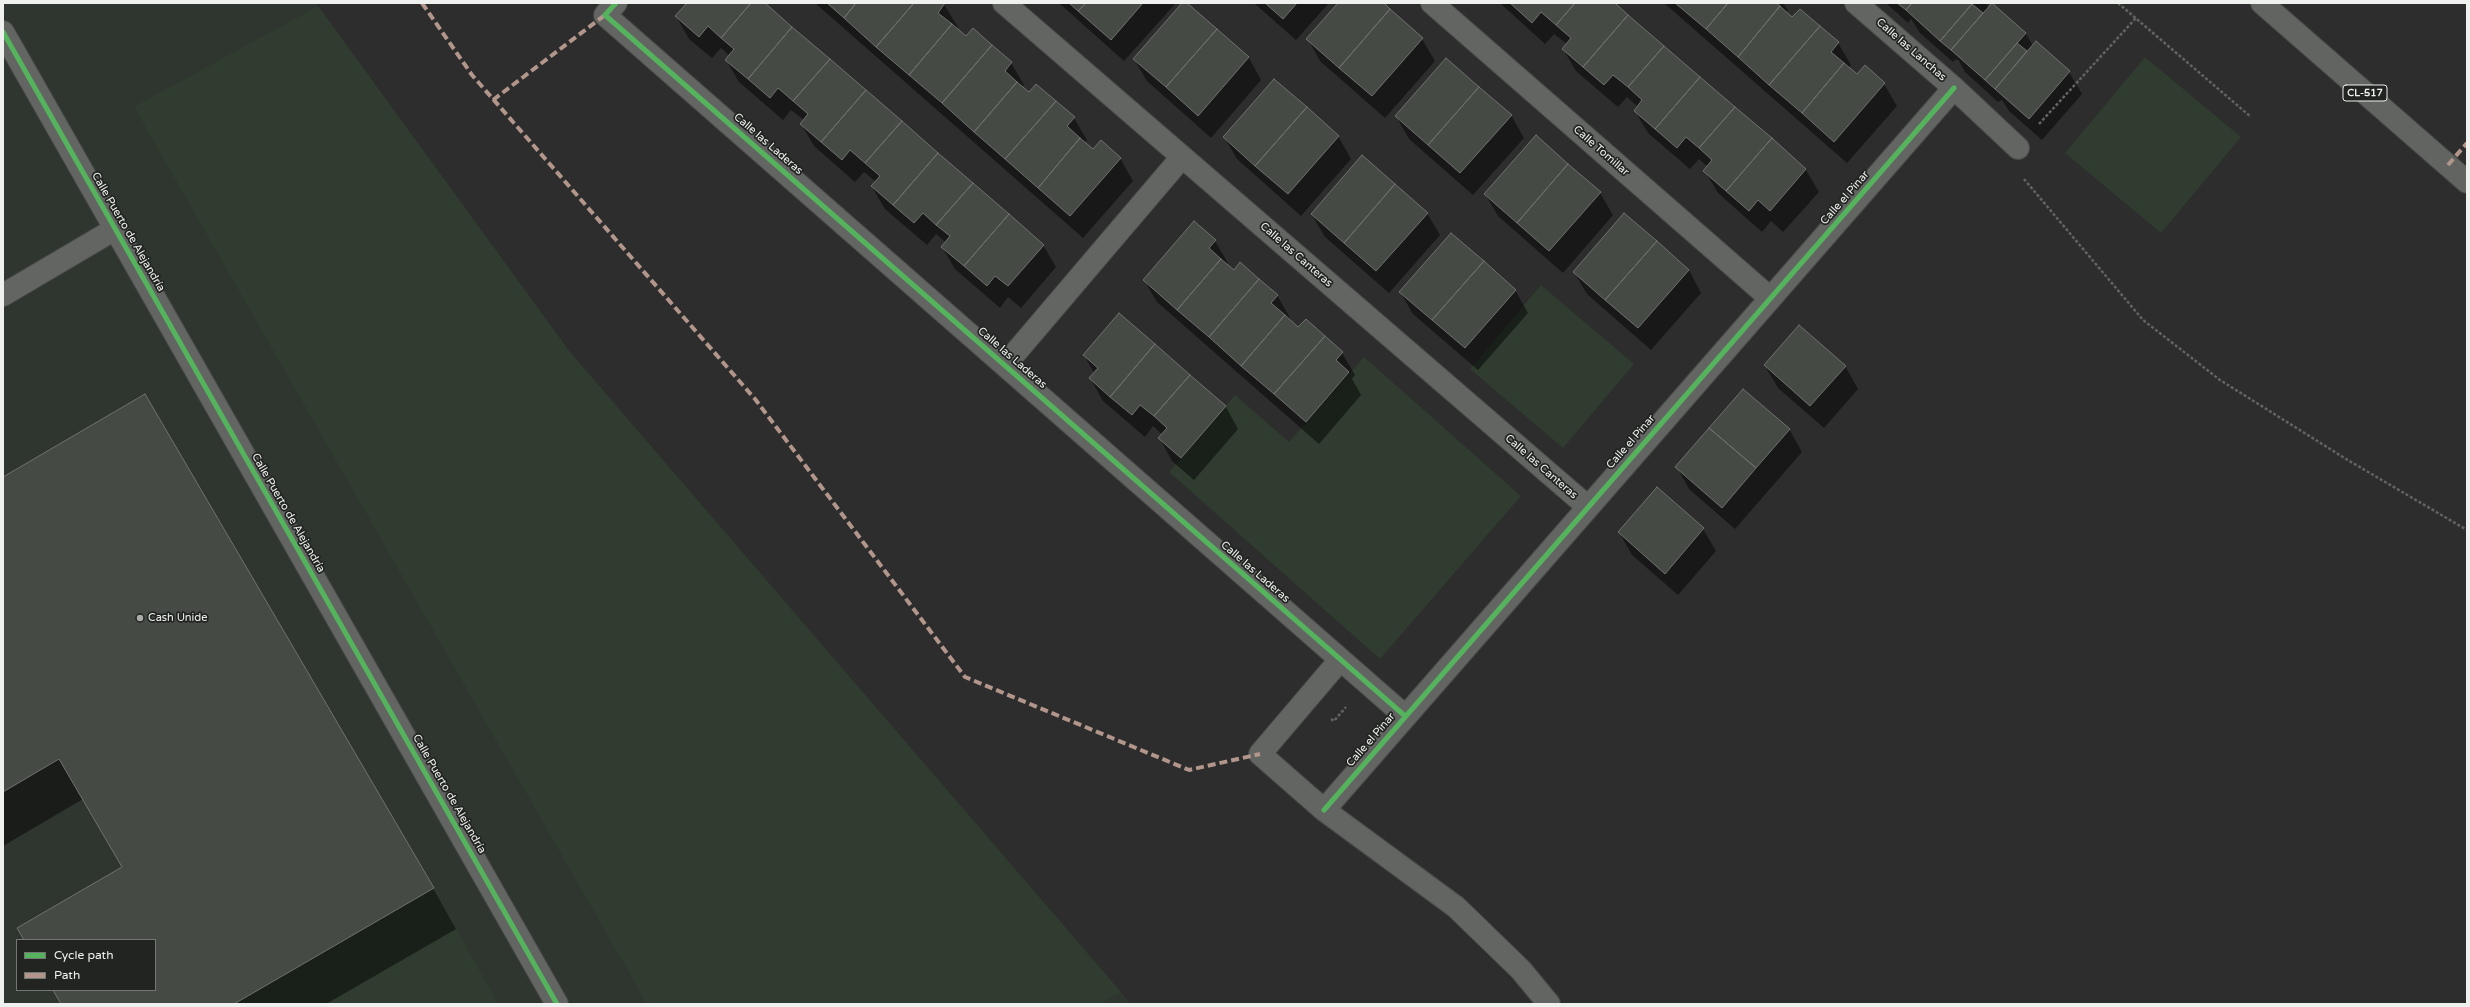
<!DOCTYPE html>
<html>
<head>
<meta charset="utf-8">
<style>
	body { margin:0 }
	#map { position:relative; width:2470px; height:1007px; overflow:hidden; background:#2c2d2c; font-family:"Varela Round",sans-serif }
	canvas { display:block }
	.frame { position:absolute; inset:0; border:4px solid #eef1ee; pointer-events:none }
	.legend { position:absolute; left:16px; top:939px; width:140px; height:52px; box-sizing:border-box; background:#212421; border:1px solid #737673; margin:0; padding:5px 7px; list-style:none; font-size:12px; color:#eef1ee }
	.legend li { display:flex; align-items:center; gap:8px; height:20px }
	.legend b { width:20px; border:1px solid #737673 }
</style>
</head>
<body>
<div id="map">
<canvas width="2470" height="1007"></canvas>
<div class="frame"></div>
<ul class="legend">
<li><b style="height:5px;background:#56b35d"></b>Cycle path</li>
<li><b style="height:5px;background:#b2968c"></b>Path</li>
</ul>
</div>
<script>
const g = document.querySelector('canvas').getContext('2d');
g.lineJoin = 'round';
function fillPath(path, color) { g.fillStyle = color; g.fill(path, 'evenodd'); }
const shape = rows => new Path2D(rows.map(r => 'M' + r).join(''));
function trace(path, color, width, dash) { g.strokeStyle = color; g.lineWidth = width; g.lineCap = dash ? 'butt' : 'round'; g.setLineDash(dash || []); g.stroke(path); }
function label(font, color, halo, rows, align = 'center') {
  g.font = font + ' "Varela Round",sans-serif'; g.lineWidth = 3.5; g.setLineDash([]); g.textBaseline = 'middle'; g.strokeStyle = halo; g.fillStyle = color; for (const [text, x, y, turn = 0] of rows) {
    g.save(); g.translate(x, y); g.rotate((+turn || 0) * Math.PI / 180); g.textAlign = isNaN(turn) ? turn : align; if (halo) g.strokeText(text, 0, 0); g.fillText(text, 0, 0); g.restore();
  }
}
const built = shape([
	[3,3,316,3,570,352,1131,1004,3,1004],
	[17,940,155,940,155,990,17,990]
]);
const green = shape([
	[318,6,570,352,1121,992,1100,1004,647,1004,134,107],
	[2145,57,2241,137,2161,233,2065,153],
	[1541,285,1634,364,1563,448,1470,369],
	[1364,357,1521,496,1380,659,1169,472,1235,395,1289,442],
	[434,888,498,1004,234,1004]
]);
const shadow = shape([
	[688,3,764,3,1043,245,1056,267,1021,308,1008,297,1000,308,955,269,942,247,945,242,936,234,927,245,885,209,872,187,876,182,864,172,855,182,814,146,801,124,804,120,791,110,783,120,739,82,726,60,730,56,721,48,712,58,689,39,676,16],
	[815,3,943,3,958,27,956,29,966,38,1011,63,1024,85,1022,87,1029,93,1036,85,1074,118,1087,140,1085,143,1093,151,1120,158,1133,181,1083,238],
	[1059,3,1174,3,1175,4,1124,61],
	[1184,3,1249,58,1261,80,1211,138,1147,81,1134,59],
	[1254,3,1329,3,1296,40],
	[1339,3,1382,3,1422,39,1435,61,1385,118,1320,61,1308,39],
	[1500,3,1613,3,1806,170,1819,192,1783,232,1771,221,1762,232,1718,193,1705,171,1708,167,1699,159,1690,169,1648,133,1635,111,1638,107,1627,97,1618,107,1576,71,1563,49,1567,44,1554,34,1545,44],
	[1664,3,1783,3,1788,10,1786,13,1793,19,1838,43,1851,65,1848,68,1857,76,1884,84,1897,106,1847,163],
	[1886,3,1986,3,1989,8,1992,4,2026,34,2033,46,2036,42,2069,72,2082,94,2042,140,2009,111,2002,100,1998,102,1965,72,1959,61,1956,59,1953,62,1920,33,1913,22,1911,19,1908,23],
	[1511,115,1524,138,1473,195,1409,139,1396,116],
	[1338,136,1351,159,1301,216,1237,159,1224,137],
	[1600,193,1613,215,1563,273,1498,216,1485,194],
	[1427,213,1440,235,1389,293,1325,237,1312,215],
	[1624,214,1689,270,1701,293,1651,350,1587,294,1574,272],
	[1215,241,1228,263,1226,265,1234,272,1277,295,1290,318,1288,320,1298,328,1306,321,1342,353,1355,375,1352,379,1361,395,1319,444,1157,302,1144,280],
	[1515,290,1528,313,1478,370,1413,314,1400,292],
	[1119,315,1226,407,1238,429,1194,480,1172,461,1160,439,1163,435,1153,426,1145,437,1103,401,1090,378,1094,373,1084,355],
	[1765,366,1845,366,1858,389,1824,428,1778,388],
	[1789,429,1802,452,1735,529,1689,489,1677,467],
	[3,478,433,888,456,929,326,1004,62,1004,54,990,155,990,155,940,25,940,123,868,83,799,3,846],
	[1657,489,1703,529,1716,551,1678,595,1632,555,1619,532]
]);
const building = shape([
	[687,3,751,3,721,38,708,26,699,37,675,16,687,3],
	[751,3,765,3,792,27,748,79,725,60,734,49,721,38,751,3],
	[827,3,856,3,844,18,827,3],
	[856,3,914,3,876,47,844,18,856,3],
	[914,3,945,3,938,13,952,24,909,75,876,47,914,3],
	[1069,3,1086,3,1078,11,1069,3],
	[1086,3,1143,3,1111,40,1078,11,1086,3],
	[1182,3,1187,3,1217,29,1166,87,1133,59,1182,3],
	[1265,3,1297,3,1283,19,1265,3],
	[1338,3,1384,3,1390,9,1339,68,1306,39,1338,3],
	[1510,3,1575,3,1556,25,1541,12,1532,23,1510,3],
	[1575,3,1615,3,1628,15,1583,67,1562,49,1571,38,1556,25,1575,3],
	[1675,3,1728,3,1706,29,1675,3],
	[1728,3,1776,3,1780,6,1738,57,1706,29,1728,3],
	[1897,3,1912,3,1906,10,1897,3],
	[1912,3,1973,3,1940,41,1906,10,1912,3],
	[1992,3,2026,33,1985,80,1951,50,1992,3],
	[1972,4,1983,13,1951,50,1940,41,1972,4],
	[1780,6,1792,17,1800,9,1820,26,1769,85,1738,57,1780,6],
	[1390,9,1423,38,1372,96,1339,68,1390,9],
	[1628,15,1664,46,1628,87,1613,75,1604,85,1583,67,1628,15],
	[952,24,966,36,973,28,992,45,942,103,909,75,952,24],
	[1820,26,1839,42,1831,52,1844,63,1802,113,1769,85,1820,26],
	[792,27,830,59,793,101,778,88,770,98,748,79,792,27],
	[1217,29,1249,57,1198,116,1166,87,1217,29],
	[2036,41,2070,71,2029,119,1995,89,2036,41],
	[2017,43,2027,51,1995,89,1985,80,2017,43],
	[992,45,1012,62,1005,71,1017,82,974,132,942,103,992,45],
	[1664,46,1700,77,1655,129,1634,111,1642,100,1628,87,1664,46],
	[1446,58,1479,87,1428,145,1395,116,1446,58],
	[830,59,866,90,821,142,800,124,808,114,793,101,830,59],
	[1844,63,1857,74,1865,65,1885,83,1834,142,1802,113,1844,63],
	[1700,77,1735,107,1699,148,1686,137,1677,148,1655,129,1700,77],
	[1274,79,1307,107,1255,166,1223,137,1274,79],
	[1017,82,1029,92,1036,84,1056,101,1005,159,974,132,1017,82],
	[1479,87,1512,115,1460,173,1428,145,1479,87],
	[866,90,902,121,865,163,850,150,842,160,821,142,866,90],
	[1056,101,1075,117,1067,126,1080,138,1038,188,1005,159,1056,101],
	[1307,107,1339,136,1288,194,1255,166,1307,107],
	[1735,107,1772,138,1726,191,1703,171,1712,160,1699,148,1735,107],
	[902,121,938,153,893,205,871,186,880,176,865,163,902,121],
	[1536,135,1568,164,1517,223,1484,194,1536,135],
	[1080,138,1093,149,1101,140,1121,158,1070,216,1038,188,1080,138],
	[1772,138,1806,169,1770,211,1758,200,1749,211,1726,191,1772,138],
	[938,153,973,183,936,225,923,213,914,223,893,205,938,153],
	[1362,155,1395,184,1344,243,1311,214,1362,155],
	[1568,164,1601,192,1549,251,1517,223,1568,164],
	[973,183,1009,214,964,266,941,247,950,236,936,225,973,183],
	[1395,184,1428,213,1376,271,1344,243,1395,184],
	[1624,213,1657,241,1605,300,1573,272,1624,213],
	[1009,214,1044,245,1008,286,995,276,987,286,964,266,1009,214],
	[1194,221,1216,240,1209,248,1221,259,1177,310,1143,280,1194,221],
	[1451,233,1484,261,1432,320,1399,292,1451,233],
	[1657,241,1689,270,1638,328,1605,300,1657,241],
	[1221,259,1234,270,1240,262,1259,279,1209,337,1177,310,1221,259],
	[1484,261,1516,290,1465,348,1432,320,1484,261],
	[1259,279,1278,295,1271,303,1285,315,1241,366,1209,337,1259,279],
	[1119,313,1155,344,1110,397,1089,378,1098,368,1083,355,1119,313],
	[1285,315,1298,327,1306,319,1325,336,1274,394,1241,366,1285,315],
	[1799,325,1846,366,1810,406,1764,365,1799,325],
	[1325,336,1343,352,1336,360,1349,372,1306,422,1274,394,1325,336],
	[1155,344,1190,375,1154,416,1140,405,1132,415,1110,397,1155,344],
	[1190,375,1226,406,1181,458,1158,438,1167,428,1154,416,1190,375],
	[1743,389,1790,429,1756,468,1709,428,1743,389],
	[145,394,434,888,234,1004,61,1004,53,990,155,990,155,940,24,940,17,928,122,867,59,759,3,792,3,477,145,394],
	[1709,428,1756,468,1722,508,1675,467,1709,428],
	[1657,487,1704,528,1665,574,1618,532,1657,487]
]);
const path = shape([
	[2118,3,2251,117],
	[2039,124,2136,18],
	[2024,179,2143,320,2220,380,2346,459,2467,530],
	[1331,719,1334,721,1346,707]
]);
const street = shape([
	[616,3,605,15,1405,716],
	[1004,3,1588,507],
	[1432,3,1770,298],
	[1856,3,1954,88,2018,148],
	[3,32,557,1004],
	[3,295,115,229],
	[1005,365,1182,157],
	[1340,660,1260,754,1324,810,1456,907,1521,970,1549,1004],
	[1324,810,1954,88]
]);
const primary = shape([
	[2262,3,2467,182]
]);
const quiet = shape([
	[422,3,472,75,755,399,965,677,1189,770,1260,754],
	[493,100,605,15],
	[2448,165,2467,143]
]);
const cycleway = shape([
	[616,3,605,15,1405,716],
	[3,32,557,1004],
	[1324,810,1954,88]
]);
const markers = [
	[140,618,4,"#aaacaa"]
];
const shields = [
	[2365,93,44]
];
const shieldNames = [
	["CL-517",2365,93]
];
const streetNames = [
	["Calle las Lanchas",1911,50,41],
	["Calle las Laderas",768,144,41],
	["Calle Tomillar",1601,151,41],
	["Calle el Pinar",1845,198,-49],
	["Calle Puerto de Alejandría",128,232,60],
	["Calle las Canteras",1296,255,41],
	["Calle las Laderas",1012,358,41],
	["Calle el Pinar",1631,442,-49],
	["Calle las Canteras",1541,467,41],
	["Calle Puerto de Alejandría",288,513,60],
	["Calle las Laderas",1255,572,41],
	["Calle el Pinar",1371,740,-49],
	["Calle Puerto de Alejandría",449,794,60]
];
const poiNames = [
	["Cash Unide",148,618]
];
fillPath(built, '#2f362f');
fillPath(green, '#2f3c2f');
fillPath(shadow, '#0007');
fillPath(building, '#454a45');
trace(building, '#707170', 1);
trace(street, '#484a48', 24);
trace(primary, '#484a48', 24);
trace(path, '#626362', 2.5, [3, 2]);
trace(street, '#636563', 22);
trace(primary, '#616461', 22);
trace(quiet, '#b2968c', 4, [8, 4]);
trace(cycleway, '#56b35d', 5);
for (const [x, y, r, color] of markers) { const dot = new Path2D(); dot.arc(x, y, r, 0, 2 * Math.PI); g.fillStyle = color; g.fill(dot); trace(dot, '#212421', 1.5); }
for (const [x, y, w] of shields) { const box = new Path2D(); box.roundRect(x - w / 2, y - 8, w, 16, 3); g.fillStyle = '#212421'; g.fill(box); trace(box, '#eef1ee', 1); }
label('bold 10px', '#eef1ee', null, shieldNames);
label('11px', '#eef1ee', '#212421', streetNames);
label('11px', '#eef1ee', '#212421', poiNames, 'left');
</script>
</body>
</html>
